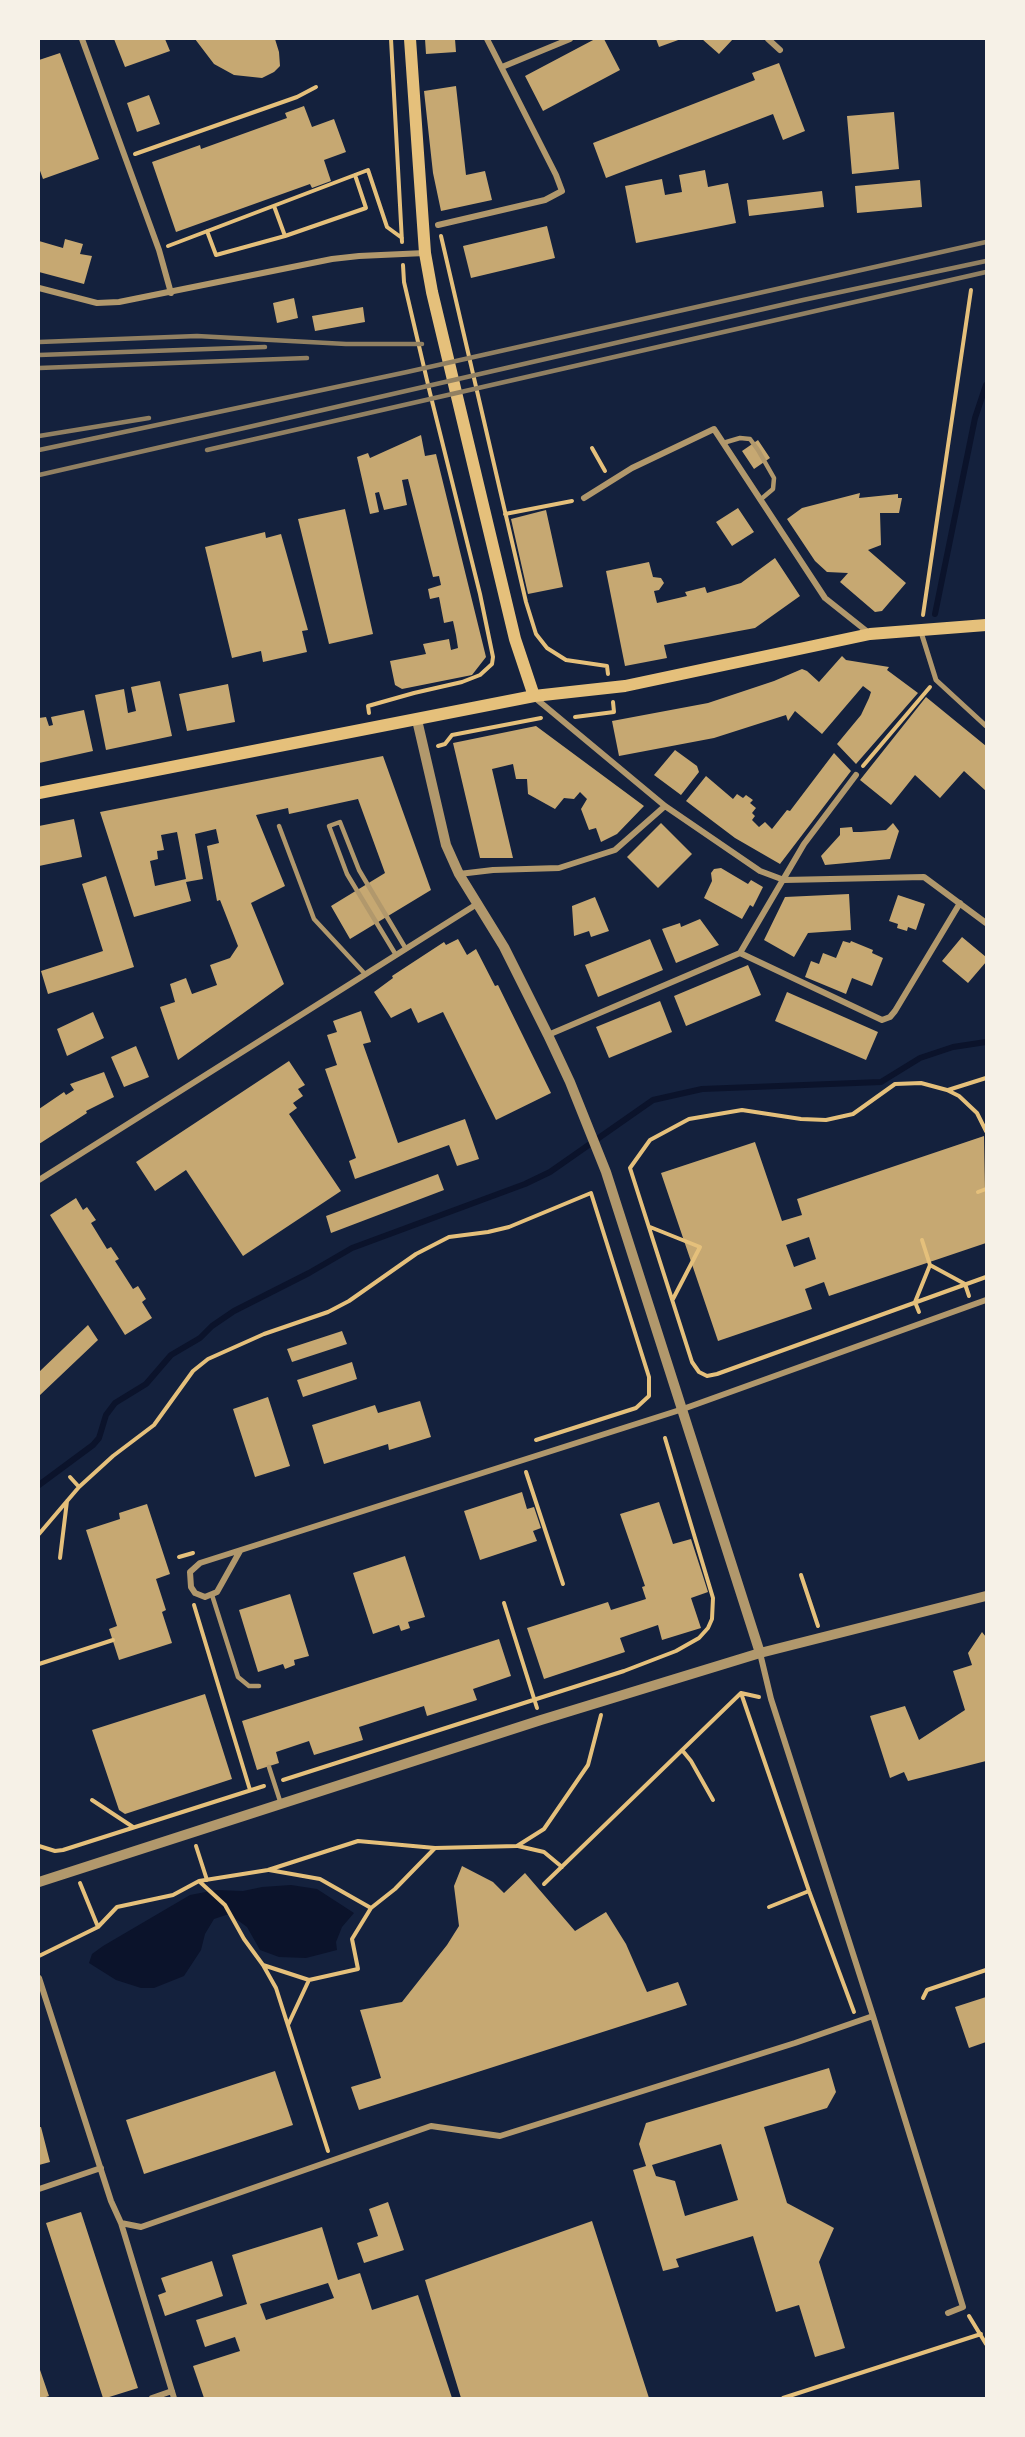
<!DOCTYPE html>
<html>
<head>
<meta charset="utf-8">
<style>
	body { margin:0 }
	#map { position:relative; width:1025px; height:2437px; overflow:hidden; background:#14213d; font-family:Ubuntu,sans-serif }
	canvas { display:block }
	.frame { position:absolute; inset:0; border:40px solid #f6f1e7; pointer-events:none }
</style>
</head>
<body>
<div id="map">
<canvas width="1025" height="2437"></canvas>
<div class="frame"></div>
</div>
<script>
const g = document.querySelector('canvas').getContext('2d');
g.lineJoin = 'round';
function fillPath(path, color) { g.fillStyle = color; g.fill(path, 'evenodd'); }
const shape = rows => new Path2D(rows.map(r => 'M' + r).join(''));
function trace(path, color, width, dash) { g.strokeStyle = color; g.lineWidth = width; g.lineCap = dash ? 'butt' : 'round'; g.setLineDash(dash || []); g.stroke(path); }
const water = shape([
	[291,1885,317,1889,354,1913,342,1927,336,1942,337,1950,306,1958,279,1957,260,1950,247,1927,229,1914,214,1919,205,1934,201,1950,184,1976,154,1988,141,1988,116,1980,89,1963,92,1954,103,1946,190,1895,216,1890,243,1891,262,1887]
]);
const stream = shape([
	[935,614,975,418,986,385],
	[39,1485,93,1445,99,1438,106,1415,115,1403,146,1384,171,1355,200,1338,212,1326,234,1311,309,1273,352,1248,525,1184,550,1172,653,1100,702,1089,881,1082,920,1058,953,1047,986,1042]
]);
const building = shape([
	[114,39,165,39,170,51,125,67],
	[195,39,275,39,279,52,280,66,274,72,262,78,234,75,214,64],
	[425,39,455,39,456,52,426,54],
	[595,39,604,39,620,70,543,111,525,76],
	[656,39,681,39,659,47],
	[702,39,733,39,719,54],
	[60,53,99,159,43,179,39,168,39,60],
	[779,63,805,131,783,140,773,114,606,178,593,143,755,80,752,73],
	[456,86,466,175,485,171,492,200,441,211,433,173,424,91],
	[149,95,160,124,137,132,127,103],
	[304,106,312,127,334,119,346,152,324,160,331,181,312,188,310,184,176,232,152,162,200,145,201,149,287,118,285,113],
	[894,112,899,169,852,174,847,116],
	[705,170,708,187,728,183,736,223,636,243,625,186,662,179,665,195,682,192,679,175],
	[920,180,922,207,857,213,855,186],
	[822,191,824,207,749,216,747,200],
	[547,226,555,258,471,278,463,246],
	[65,239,83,244,80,254,92,256,84,284,39,272,39,241,63,248],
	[294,298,298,318,277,323,273,303],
	[363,307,365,322,315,331,312,316],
	[421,435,425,456,436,454,486,657,472,675,402,689,395,685,390,661,426,654,423,644,449,639,451,650,458,648,456,635,453,621,444,623,439,597,430,599,428,589,441,585,439,576,433,577,408,479,402,480,407,505,384,510,379,492,375,493,379,512,370,514,357,457,368,453,370,458],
	[758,440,770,458,754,469,742,451],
	[860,493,859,498,898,494,898,498,902,498,899,513,880,513,881,545,868,550,906,583,882,611,875,612,840,582,848,573,827,572,815,561,787,519,802,508],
	[738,508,754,532,732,546,716,522],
	[345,509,373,634,329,644,298,519],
	[546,510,563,587,528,594,511,519],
	[265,532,266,538,281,534,308,630,302,631,307,652,263,662,261,651,232,658,205,547],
	[775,558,800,596,755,628,664,645,667,658,625,666,606,571,649,562,653,577,661,578,664,583,659,590,654,591,657,603,687,596,685,592,705,587,707,593,741,583],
	[842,656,846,660,889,667,887,670,918,693,856,764,837,744,861,715,869,698,871,692,863,686,822,734,795,711,788,721,786,715,714,738,619,756,612,721,708,703,774,681,802,669,807,671,819,682],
	[160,681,172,736,106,750,95,695,124,689,128,713,136,711,131,687],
	[228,684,235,722,187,731,179,694],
	[926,697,986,746,986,791,964,771,940,798,915,775,891,805,860,780],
	[84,710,93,751,39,763,39,718,46,717,49,726,53,725,51,717],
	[536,726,644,806,617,834,601,842,596,828,589,830,581,809,587,799,580,792,574,799,564,798,555,809,528,794,527,779,516,779,513,764,492,769,513,858,480,858,453,743],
	[675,750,697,766,699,772,681,795,654,775],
	[834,753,851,771,780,864,735,838,686,801,706,776,733,799,737,794,743,798,746,795,753,800,750,803,756,808,752,813,755,816,752,820,759,827,765,822,772,829,787,810,790,811],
	[383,756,431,890,350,939,331,906,385,873,358,799,289,814,288,808,256,815,285,886,251,903,284,984,178,1060,160,1007,175,1002,170,984,186,978,192,994,217,985,210,965,230,958,238,946,220,900,217,901,207,846,219,843,216,829,195,834,203,879,186,882,191,901,134,917,100,812],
	[177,832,186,879,155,886,150,861,158,859,157,851,164,850,161,835],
	[74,819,82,857,39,866,39,826],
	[661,823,692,854,658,888,627,857],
	[893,823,899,831,890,859,825,865,821,856,840,835,840,828,852,827,853,832,861,832,886,830],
	[721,868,748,884,751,880,763,887,753,907,750,905,742,919,704,898,712,881,711,873,714,869],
	[106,876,134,967,48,994,41,971,103,951,82,884],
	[849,894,851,930,808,933,794,957,764,940,785,897],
	[898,895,925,904,916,930,908,927,907,931,897,928,898,924,889,921],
	[595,897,609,931,591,937,589,931,574,936,572,906],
	[700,919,719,945,676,963,662,929,680,923,681,927],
	[962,937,986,957,986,962,968,983,942,961],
	[458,939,467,955,476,949,495,986,498,985,551,1093,496,1120,443,1012,418,1023,411,1008,391,1018,374,992,393,978,392,976,444,942,446,945],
	[650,939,663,970,598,997,585,965],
	[843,941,850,943,851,941,873,950,872,953,883,958,872,986,852,978,846,994,805,977,811,961,819,964,823,953,836,958],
	[748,965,761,995,686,1026,674,996],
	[787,992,878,1032,866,1060,775,1021],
	[660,1001,672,1032,609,1058,596,1027],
	[361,1011,371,1042,363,1044,398,1143,465,1119,479,1159,457,1166,449,1145,355,1179,349,1161,356,1158,325,1069,337,1065,327,1035,337,1032,333,1021],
	[93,1012,104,1038,67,1056,57,1029],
	[136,1046,149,1077,124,1087,111,1057],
	[289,1061,305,1085,298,1089,303,1096,293,1103,297,1108,289,1114,341,1191,243,1256,186,1170,155,1191,136,1162],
	[104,1072,114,1097,86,1111,87,1113,39,1144,39,1109,64,1092,66,1095,74,1090,70,1084],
	[984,1136,986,1243,829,1296,824,1282,805,1289,812,1309,718,1341,661,1173,755,1142,782,1221,802,1215,797,1199],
	[809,1237,816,1259,794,1267,786,1245],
	[438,1174,444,1190,331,1233,326,1216],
	[76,1198,83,1210,87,1207,96,1220,91,1223,107,1249,111,1247,119,1259,115,1261,133,1289,138,1286,146,1299,142,1302,152,1318,125,1335,50,1215],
	[88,1325,98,1340,39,1396,39,1372],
	[342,1331,347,1344,292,1362,287,1349],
	[352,1362,357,1379,303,1397,297,1380],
	[268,1397,290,1466,255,1477,233,1409],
	[420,1401,431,1437,389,1450,388,1444,324,1464,312,1425,375,1405,378,1413],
	[522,1492,527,1509,534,1507,541,1528,533,1531,537,1541,480,1560,464,1511],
	[659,1502,673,1544,691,1539,702,1573,708,1592,691,1598,701,1628,662,1640,658,1625,620,1638,625,1652,544,1679,527,1628,608,1602,611,1610,646,1599,642,1587,645,1586,620,1514],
	[147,1504,170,1574,156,1579,166,1610,162,1612,172,1643,119,1660,109,1629,117,1626,86,1530,120,1519,119,1513],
	[405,1556,425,1617,408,1622,410,1628,401,1631,399,1625,373,1634,353,1573],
	[290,1594,309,1656,294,1660,295,1665,285,1669,283,1664,258,1672,239,1610],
	[982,1632,986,1637,986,1761,908,1781,904,1772,890,1778,870,1716,905,1706,919,1740,965,1710,953,1671,972,1665,968,1653],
	[499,1639,511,1676,473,1689,477,1700,427,1716,424,1706,359,1727,363,1740,314,1755,309,1741,276,1752,279,1763,257,1770,242,1721],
	[205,1694,232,1779,125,1814,119,1810,92,1730],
	[462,1866,493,1882,504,1893,525,1873,575,1931,606,1912,626,1944,647,1992,678,1982,687,2005,359,2110,351,2087,381,2078,360,2010,402,2002,447,1945,459,1926,454,1886],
	[986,1997,986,2042,969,2048,955,2007],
	[829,2068,836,2092,827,2108,764,2127,787,2203,834,2228,819,2262,845,2348,815,2357,799,2305,776,2312,753,2236,676,2259,679,2267,663,2271,633,2170,646,2166,639,2144,646,2123],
	[721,2144,738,2200,685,2216,675,2181,656,2176,652,2165],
	[275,2071,293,2125,144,2174,126,2120],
	[39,2127,41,2127,50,2162,39,2165],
	[388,2202,404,2250,364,2263,357,2243,378,2236,369,2209],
	[81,2212,138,2388,106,2398,103,2398,46,2223],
	[592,2221,649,2398,461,2398,425,2280],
	[322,2227,338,2280,360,2273,372,2310,418,2295,452,2398,204,2398,193,2366,240,2351,235,2337,205,2347,196,2320,247,2304,232,2255],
	[328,2283,334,2298,266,2320,260,2304],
	[212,2261,223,2296,165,2316,158,2295,166,2292,161,2278],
	[39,2367,49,2396,43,2398,39,2398]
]);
const path = shape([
	[391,39,402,242],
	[135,154,297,97,316,87],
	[274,206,285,236],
	[207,231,216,255,285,236,366,208,355,175],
	[441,236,526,602,536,634,547,648,566,660,607,666,608,674],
	[168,246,368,170,387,227,402,238],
	[592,448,605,471],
	[505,514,572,501],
	[923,615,971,290],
	[369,713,368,706,414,693,462,682,480,675,492,664,493,657,480,594,430,393,404,282,403,265],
	[575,717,614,712,613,702],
	[438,746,445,744,452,735,541,718],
	[863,766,930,687],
	[948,1090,986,1078],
	[986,1131,977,1113,959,1096,947,1090,921,1083,895,1084,853,1114,826,1120,801,1119,742,1110,689,1119,650,1140,630,1168,692,1362,699,1372,707,1376,717,1374,986,1277],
	[978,1192,986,1189],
	[650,1227,700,1247,673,1299],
	[922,1240,930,1265],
	[919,1312,915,1302,930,1265,965,1284,969,1296],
	[526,1472,563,1584],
	[70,1477,79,1487],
	[39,1534,79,1487,113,1456,154,1425,193,1371,208,1359,264,1334,328,1312,349,1301,416,1254,449,1237,488,1232,509,1227,591,1193,649,1377,649,1396,636,1408,536,1440],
	[179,1557,193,1553],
	[60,1558,67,1501],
	[801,1575,818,1626],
	[504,1603,537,1708],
	[194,1605,250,1790],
	[39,1664,113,1640],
	[741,1693,809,1891,854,2012],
	[682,1750,691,1761,713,1800],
	[283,1780,624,1671,676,1651,699,1638,708,1628,712,1619,713,1598,665,1438],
	[92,1800,133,1827],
	[39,1846,55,1851,63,1850,264,1786],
	[196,1846,207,1880],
	[518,1846,544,1852,562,1867],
	[269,1870,320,1879,371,1908,395,1889,435,1848],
	[200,1882,225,1905,244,1939,263,1965],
	[80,1883,98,1927],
	[544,1884,741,1693,759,1697],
	[769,1907,809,1891],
	[39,1956,98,1927,117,1907,173,1895,199,1881,268,1870,358,1841,435,1848,517,1846,544,1829,588,1765,601,1715],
	[923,1998,927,1990,986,1970],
	[288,2025,309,1980],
	[328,2151,276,1988,263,1965,309,1980,358,1969,352,1939,371,1908],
	[969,2316,986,2344],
	[783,2398,981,2334]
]);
const service = shape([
	[723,443,740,438,750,439,758,450,774,478,773,489,760,500],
	[279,826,314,919,365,974],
	[396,955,347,874,329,826,340,822,359,870,406,949],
	[212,1595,238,1677,249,1686,259,1686],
	[269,1767,281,1804]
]);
const pedestrian = shape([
	[921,632,936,680,986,726]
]);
const minor = shape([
	[82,39,159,250,171,293],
	[768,39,780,50],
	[502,67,570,39],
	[438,225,545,200,562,191,556,175,487,39],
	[39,288,97,303,119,302,332,259,359,256,425,253],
	[584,498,632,468,714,429,825,598,869,633],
	[534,697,665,806,760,871,784,880,924,877,986,923],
	[459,874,493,870,559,868,615,850,665,806],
	[740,953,804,844,856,775],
	[548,1035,740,953,882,1020,890,1017,895,1011,960,903],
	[39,1180,477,904],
	[240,1551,217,1592,205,1597,195,1593,191,1587,190,1572,200,1563,683,1409,986,1300],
	[760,1653,771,1699,873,2016,963,2307,948,2313],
	[39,1978,111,2201,121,2223,141,2227,431,2126,500,2136,795,2043,873,2016],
	[39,2189,101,2168],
	[121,2223,174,2398],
	[152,2398,172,2391]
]);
const tertiary = shape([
	[417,720,446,845,459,874,504,947,548,1035,570,1082,606,1172,760,1653],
	[39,1882,541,1720,760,1653,986,1596]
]);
const secondary = shape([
	[410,39,425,253,432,292,515,639,534,696],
	[39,793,534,696,625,686,870,634,986,625]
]);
const rail = shape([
	[39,342,197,336,346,344,422,344],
	[39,355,265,347],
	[39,368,307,358],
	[39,436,149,418],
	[39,450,407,372,986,242],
	[207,450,986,272],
	[39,475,803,300,986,261]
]);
fillPath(water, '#0b132b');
trace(stream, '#0b132b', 6);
fillPath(building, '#c6a872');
trace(path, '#e5c07b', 4);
trace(service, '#b1986c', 4.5);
trace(pedestrian, '#b1986c', 5);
trace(minor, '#b1986c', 6);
trace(tertiary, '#b1986c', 10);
trace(secondary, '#e5c07b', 12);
trace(rail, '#918062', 4.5);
</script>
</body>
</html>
